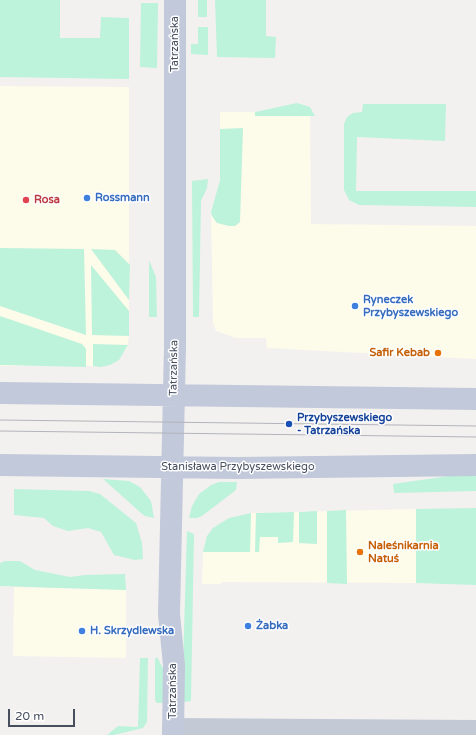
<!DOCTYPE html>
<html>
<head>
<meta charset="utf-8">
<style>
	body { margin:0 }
	#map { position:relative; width:476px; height:735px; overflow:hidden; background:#f3f1f0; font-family:"Varela Round",sans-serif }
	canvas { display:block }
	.scale { position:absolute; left:8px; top:709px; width:67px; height:18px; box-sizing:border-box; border:2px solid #474f5f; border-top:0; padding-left:5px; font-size:12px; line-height:14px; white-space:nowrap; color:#474f5f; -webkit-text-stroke:3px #fff; paint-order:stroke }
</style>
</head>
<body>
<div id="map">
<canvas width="476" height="735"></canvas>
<div class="scale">20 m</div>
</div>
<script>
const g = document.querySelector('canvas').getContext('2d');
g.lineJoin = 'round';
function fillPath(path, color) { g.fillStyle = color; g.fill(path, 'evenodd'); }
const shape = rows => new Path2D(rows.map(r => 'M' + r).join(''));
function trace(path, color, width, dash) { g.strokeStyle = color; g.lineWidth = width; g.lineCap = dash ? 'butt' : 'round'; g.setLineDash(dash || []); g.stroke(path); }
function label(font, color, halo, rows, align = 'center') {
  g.font = font + ' "Varela Round",sans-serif'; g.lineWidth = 3; g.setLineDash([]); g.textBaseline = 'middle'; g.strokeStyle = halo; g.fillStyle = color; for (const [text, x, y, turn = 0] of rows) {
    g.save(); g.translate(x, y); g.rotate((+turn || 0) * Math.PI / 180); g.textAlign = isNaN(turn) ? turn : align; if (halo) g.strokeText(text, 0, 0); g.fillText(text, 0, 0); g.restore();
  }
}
const commercial = shape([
	[0,86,129,87,129,336,127,349,105,366,0,366],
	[310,107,311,224,476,226,476,359,267,348,266,338,236,338,216,331,213,323,211,212,220,180,220,112,255,112],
	[416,509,416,583,221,582,221,584,202,584,203,552,251,513],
	[14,587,126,590,126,658,13,656]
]);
const green = shape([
	[0,0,60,0,60,38,100,38,101,17,129,18,129,79,0,77],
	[198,0,207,0,207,17,198,17],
	[215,0,266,0,266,36,276,37,275,58,217,57],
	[141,3,158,3,157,68,140,67],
	[198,27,208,27,208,55,191,54,191,44,198,44],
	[297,103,310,107,315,116,255,116,255,112],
	[363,104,446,104,445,141,357,137,356,191,476,191,476,207,359,205,349,200,344,190,344,124,347,117,353,113,362,112],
	[243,128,240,222,235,226,229,226,217,223,212,216,211,212,220,180,220,129],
	[208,179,207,188,201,201,199,317,193,317,192,181],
	[0,248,84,249,86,335,0,306],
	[91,249,115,250,130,265,129,300],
	[149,260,156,277,157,317,149,317],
	[91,265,129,311,129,336,92,335],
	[0,316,82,344,86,349,86,367,0,365],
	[93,344,128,345,119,360,110,365,101,367,93,366],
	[449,476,476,476,476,491,394,493,393,484],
	[103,479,129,481,140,487,151,501,154,518,145,516,141,513],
	[219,482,237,482,236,490,202,516,197,518,189,518,192,506,199,494,211,485],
	[14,489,89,491,100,494,136,523,142,543,143,559,135,560,114,555,101,532,88,528,68,531,53,526,44,518,14,515],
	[476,508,476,585,416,583,416,509],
	[346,510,347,584,327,583,327,511],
	[317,511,317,544,299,543,299,512],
	[294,512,293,542,278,543,278,537,260,537,259,552,255,552,256,513],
	[251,513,250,552,203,552,207,536,213,528,229,518],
	[187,531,194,534,191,701,185,702,182,698],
	[5,561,20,561,35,570,70,577,85,575,125,574,126,590,0,586,0,563],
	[157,657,163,668,163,703,157,703,155,700,155,659],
	[140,658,148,658,147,722,143,728,114,735,107,735,118,726,138,727]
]);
const street = shape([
	[173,729,476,731]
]);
const secondary = shape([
	[0,393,476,399],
	[0,465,237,468,476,465],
	[173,735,174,665,169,614,175,347,175,0]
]);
const tram = shape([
	[0,420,476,426],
	[0,431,476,437]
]);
const markers = [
	[87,198,4,"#3f7fe0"],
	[26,200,4,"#e0444e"],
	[355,306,4,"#3f7fe0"],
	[438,353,4,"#e8710a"],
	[289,424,4,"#1a4fb4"],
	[360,552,4,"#e8710a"],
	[248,626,4,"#3f7fe0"],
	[82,631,4,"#3f7fe0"]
];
const streetNames = [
	["Tatrzańska",175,44,-90],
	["Tatrzańska",174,368,-89],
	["Stanisława Przybyszewskiego",238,467],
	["Tatrzańska",173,691,-90]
];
const shopNames = [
	["Rossmann",95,198],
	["Ryneczek",363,300],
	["Przybyszewskiego",363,313],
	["Żabka",256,626],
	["H. Skrzydlewska",90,631]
];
const healthNames = [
	["Rosa",34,200]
];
const foodNames = [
	["Safir Kebab",430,353],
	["Naleśnikarnia",368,546,"left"],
	["Natuś",368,559,"left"]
];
const transitNames = [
	["Przybyszewskiego",297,418],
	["- Tatrzańska",297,431]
];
fillPath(commercial, '#fdfbea');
fillPath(green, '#bdf2db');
trace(street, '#c3cad6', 22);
trace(secondary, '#c2c9da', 22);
trace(tram, '#b2b4bb', 1);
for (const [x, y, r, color] of markers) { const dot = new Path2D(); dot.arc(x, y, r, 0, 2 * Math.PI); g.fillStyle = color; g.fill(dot); trace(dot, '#fff', 1.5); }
label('11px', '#474f5f', '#fff', streetNames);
label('bold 11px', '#366cbe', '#fff', shopNames, 'left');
label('bold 11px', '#be3a42', '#fff', healthNames, 'left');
label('bold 11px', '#c56008', '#fff', foodNames, 'right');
label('bold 11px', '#164399', '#fff', transitNames, 'left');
</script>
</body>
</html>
